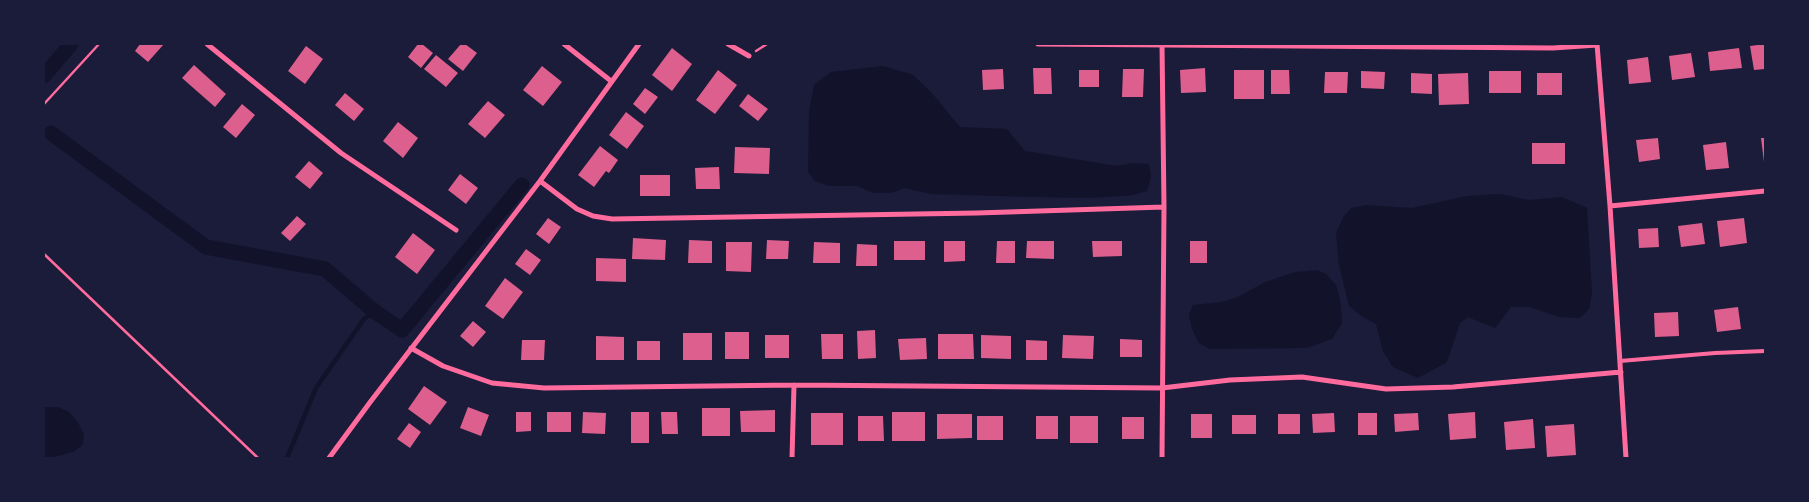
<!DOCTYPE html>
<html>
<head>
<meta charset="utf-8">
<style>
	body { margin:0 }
	#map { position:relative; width:1809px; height:502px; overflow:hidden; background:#1b1b3a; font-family:Merriweather,serif }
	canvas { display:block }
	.frame { position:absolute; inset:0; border:45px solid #1b1b3a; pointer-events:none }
</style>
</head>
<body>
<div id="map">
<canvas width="1809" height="502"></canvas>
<div class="frame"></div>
</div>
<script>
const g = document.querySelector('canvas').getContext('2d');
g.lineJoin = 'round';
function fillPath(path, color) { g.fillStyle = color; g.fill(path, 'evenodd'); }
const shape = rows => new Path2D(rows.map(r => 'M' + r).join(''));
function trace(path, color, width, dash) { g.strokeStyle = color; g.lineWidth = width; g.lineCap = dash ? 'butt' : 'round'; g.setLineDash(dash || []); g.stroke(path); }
const water = shape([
	[883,66,913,75,931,92,960,127,1007,129,1025,151,1117,166,1132,163,1149,164,1151,177,1147,191,1133,195,1091,198,1033,197,931,194,905,188,891,193,873,193,857,186,829,186,815,181,808,172,809,112,814,85,831,72],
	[1500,194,1529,200,1562,197,1587,208,1592,294,1589,309,1580,318,1559,317,1530,307,1511,307,1495,328,1468,317,1460,323,1447,362,1418,378,1393,367,1383,351,1376,324,1363,317,1349,306,1339,265,1336,233,1344,216,1351,208,1366,205,1412,208,1467,196],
	[1317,270,1326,274,1336,285,1340,299,1342,323,1332,339,1307,348,1210,349,1199,343,1192,329,1189,315,1193,305,1221,302,1238,297,1265,282,1295,272],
	[44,407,58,407,69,412,77,421,84,434,82,446,73,452,50,458,44,458]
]);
const stream = shape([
	[287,458,316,388,364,319,374,311]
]);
const canal = shape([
	[44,76,71,44],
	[51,133,206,247,325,269,374,311,402,330,522,185]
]);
const building = shape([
	[140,44,164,44,148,62,135,51],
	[418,44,422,44,433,53,421,68,408,57],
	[461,44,465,44,477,53,463,71,448,59],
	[1765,44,1765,69,1754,70,1750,46],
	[306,46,323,59,305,84,288,71],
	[672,48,692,64,672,91,652,75],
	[1739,48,1742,68,1710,71,1708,52],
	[1691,53,1695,77,1672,80,1669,56],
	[436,55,458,73,446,87,424,69],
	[1648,57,1651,82,1629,84,1627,60],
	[194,65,226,94,215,107,182,78],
	[542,66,562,82,543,106,523,90],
	[1033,68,1051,68,1052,94,1034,94],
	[1205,68,1206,92,1181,93,1180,70],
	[1003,69,1004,89,983,90,982,70],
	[1123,69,1144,69,1143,97,1122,97],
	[718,70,737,85,715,114,696,100],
	[1079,70,1099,70,1099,87,1079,87],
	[1234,70,1264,70,1264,99,1234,99],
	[1271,70,1289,70,1290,94,1271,94],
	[1361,71,1385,72,1384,89,1361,88],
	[1489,71,1521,71,1521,93,1489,93],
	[1325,72,1348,72,1347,93,1324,93],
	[1411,73,1432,74,1432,94,1411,93],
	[1468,73,1469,104,1439,105,1438,74],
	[1537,73,1562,73,1562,95,1537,95],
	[645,88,658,97,645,114,633,104],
	[345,93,364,109,354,121,335,105],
	[748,94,768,109,758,121,739,106],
	[488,101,505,115,485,138,468,124],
	[242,104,255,115,236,138,223,127],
	[626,112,644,126,627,149,609,135],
	[398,122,418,138,403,158,383,141],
	[1658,138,1660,159,1639,162,1636,140],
	[1761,138,1765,138,1765,162,1764,162],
	[1726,142,1729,168,1706,170,1703,145],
	[1532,143,1565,143,1565,164,1532,164],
	[600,146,618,160,609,173,606,171,594,187,578,175],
	[735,147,770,148,769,174,734,173],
	[309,161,323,173,310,189,295,177],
	[719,167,720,189,696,189,695,168],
	[460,174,478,188,466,204,448,190],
	[640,175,670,175,670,196,640,196],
	[297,216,306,224,290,241,281,233],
	[548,218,561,227,549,244,536,234],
	[1744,218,1747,243,1720,247,1717,221],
	[1702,223,1705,244,1681,247,1678,226],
	[1658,228,1659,247,1639,248,1638,229],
	[413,233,435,250,417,274,395,257],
	[633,238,666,240,665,260,632,259],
	[689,240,712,241,712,263,688,263],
	[767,240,789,241,788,259,766,259],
	[894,241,925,241,925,260,894,260],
	[944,241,965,241,965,261,944,262],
	[997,241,1015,241,1015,263,996,263],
	[1027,241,1054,241,1054,259,1026,258],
	[1092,241,1122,241,1122,256,1093,257],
	[1190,241,1207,241,1207,263,1190,263],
	[726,242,752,242,751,272,726,271],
	[814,242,840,243,840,263,813,263],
	[857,244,877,245,877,266,856,266],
	[526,249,541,260,530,275,515,264],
	[596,258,626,259,626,282,596,281],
	[505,278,523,292,503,319,485,306],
	[1738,307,1741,329,1717,332,1714,310],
	[1678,312,1679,336,1655,337,1654,313],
	[473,321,486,332,473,347,460,336],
	[875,330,876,358,858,359,857,331],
	[725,332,749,332,749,359,725,359],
	[683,333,712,333,712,360,683,360],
	[821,334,843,334,843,359,822,359],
	[938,334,973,334,974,359,938,359],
	[765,335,789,335,789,358,765,358],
	[981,335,1011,336,1011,359,981,358],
	[1063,335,1094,336,1093,359,1062,358],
	[596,336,624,337,624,360,596,360],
	[926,338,927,359,900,360,898,339],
	[1120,339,1142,340,1142,357,1120,357],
	[522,340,545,340,544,360,521,360],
	[1026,340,1047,341,1047,360,1026,360],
	[637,341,660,341,660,360,637,360],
	[424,386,447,402,430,425,408,409],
	[468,407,489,415,481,436,460,428],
	[702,408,730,408,730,436,702,436],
	[775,410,775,432,741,432,740,411],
	[516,412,531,412,531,431,516,432],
	[547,412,571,412,571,432,547,432],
	[583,412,606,413,605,434,582,433],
	[631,412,649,412,649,443,631,443],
	[661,412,677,412,678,434,662,434],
	[892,412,925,412,925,441,892,441],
	[1475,412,1476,438,1450,440,1448,414],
	[811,413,843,413,843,445,811,445],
	[1334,413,1335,432,1313,433,1312,414],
	[1358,413,1377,413,1377,435,1358,435],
	[1418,413,1419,430,1395,432,1394,414],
	[937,414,972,414,972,438,937,439],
	[1191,414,1212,414,1212,438,1191,438],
	[1278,414,1300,414,1300,434,1278,434],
	[1232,415,1256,415,1256,434,1232,434],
	[858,416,883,416,884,441,858,441],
	[977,416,1003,416,1003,440,977,440],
	[1036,416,1058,416,1058,439,1036,439],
	[1070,416,1098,416,1098,443,1070,443],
	[1122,417,1144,417,1144,439,1122,439],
	[1533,419,1535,448,1506,450,1504,422],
	[409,423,421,432,410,448,397,439],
	[1574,424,1576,455,1547,457,1545,426]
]);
const path = shape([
	[756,51,767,44],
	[44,104,99,44],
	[44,254,258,458]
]);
const service = shape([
	[1620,361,1715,353,1765,351]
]);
const minor = shape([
	[207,44,341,153,456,230],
	[564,44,611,81],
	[728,44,749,56],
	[1038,44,1553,48,1597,45],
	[1597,44,1610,206,1626,458],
	[540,181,577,209,593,216,612,219,977,213,1164,207],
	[1610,206,1765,191],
	[411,348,443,366,492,383,544,388,794,385,1162,388,1230,380,1302,377,1386,389,1453,387,1621,372],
	[329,458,371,401,540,181,639,44],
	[792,458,794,385],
	[1162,458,1164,207,1162,44]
]);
fillPath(water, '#12122b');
trace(stream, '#12122b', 4.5);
trace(canal, '#12122b', 15);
fillPath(building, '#dd5f8e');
trace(path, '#ff6b9d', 2.5);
trace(service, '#ff6b9d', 4);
trace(minor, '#ff6b9d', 5);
</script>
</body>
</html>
